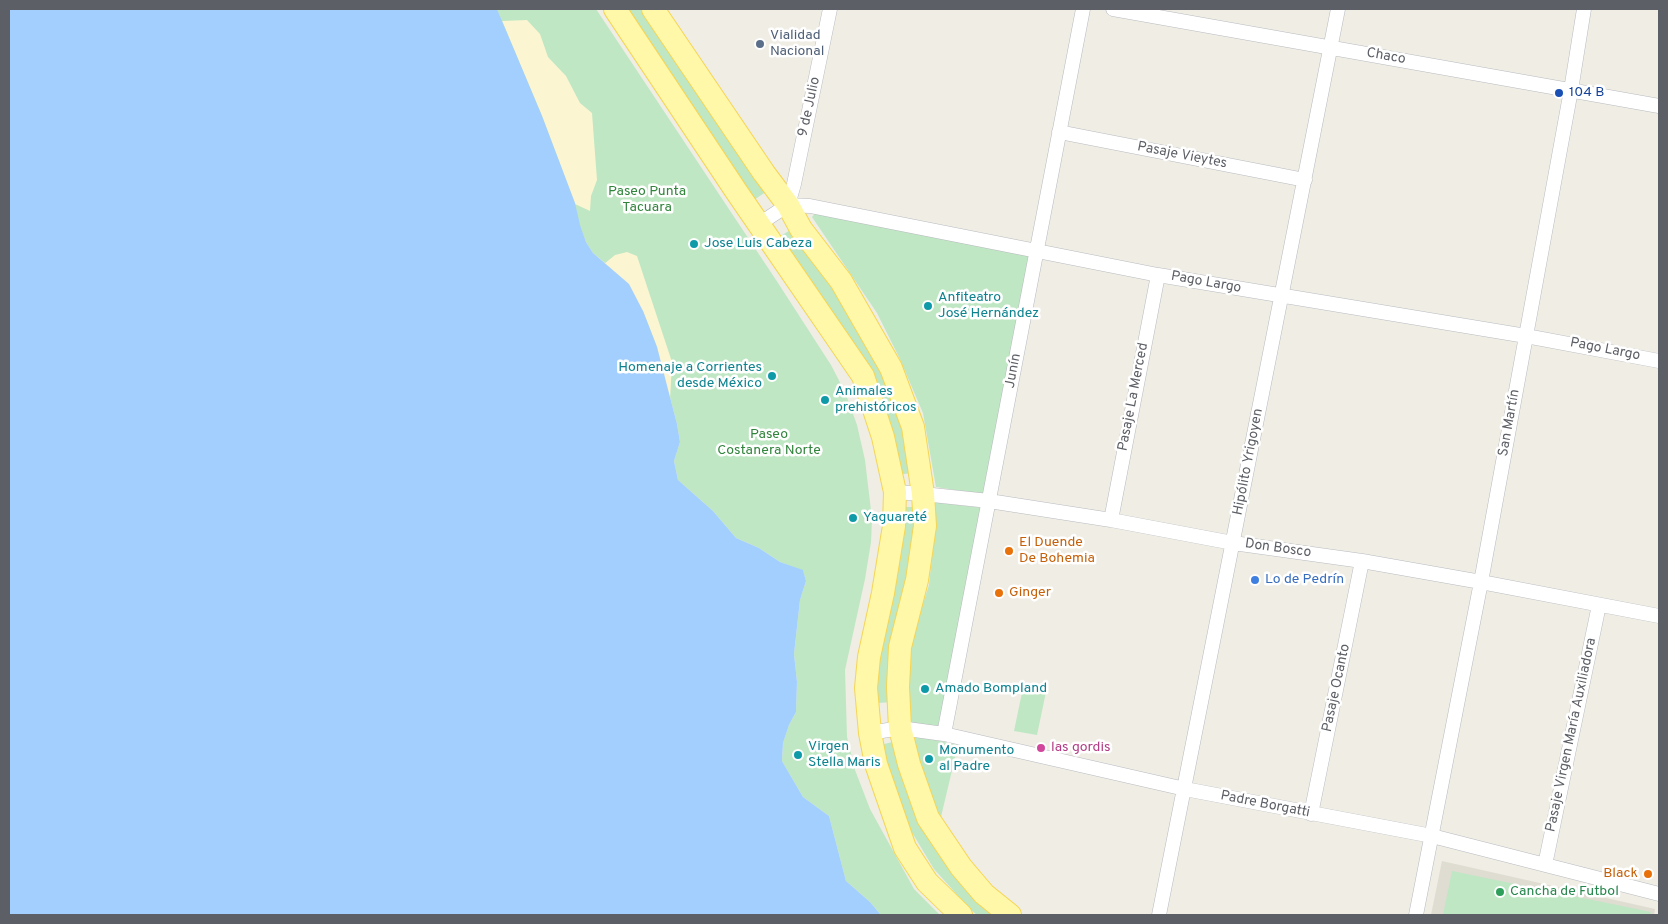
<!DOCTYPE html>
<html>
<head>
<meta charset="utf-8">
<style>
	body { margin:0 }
	#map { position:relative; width:1668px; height:924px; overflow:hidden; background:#efede4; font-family:Overpass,sans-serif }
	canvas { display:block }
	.frame { position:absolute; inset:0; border:10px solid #5c5f65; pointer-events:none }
</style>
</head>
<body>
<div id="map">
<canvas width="1668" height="924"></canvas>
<div class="frame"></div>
</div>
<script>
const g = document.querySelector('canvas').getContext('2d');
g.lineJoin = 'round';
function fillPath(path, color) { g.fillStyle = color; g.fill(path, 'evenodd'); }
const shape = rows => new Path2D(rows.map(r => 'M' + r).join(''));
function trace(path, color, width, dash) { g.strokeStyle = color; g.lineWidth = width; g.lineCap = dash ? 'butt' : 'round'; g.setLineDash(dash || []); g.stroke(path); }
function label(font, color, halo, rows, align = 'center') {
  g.font = font + ' Overpass,sans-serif'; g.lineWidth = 5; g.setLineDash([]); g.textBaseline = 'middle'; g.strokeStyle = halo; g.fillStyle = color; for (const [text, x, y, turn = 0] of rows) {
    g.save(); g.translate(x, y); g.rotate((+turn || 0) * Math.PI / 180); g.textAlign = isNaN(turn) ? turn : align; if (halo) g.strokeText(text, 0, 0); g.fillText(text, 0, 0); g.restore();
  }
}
const education = shape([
	[1442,861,1655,909,1654,915,1431,915]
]);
const green = shape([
	[497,9,596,9,778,283,831,365,845,392,857,425,865,460,872,519,871,542,865,579,845,670,847,737,855,770,870,809,914,889,940,915,881,915,870,902,846,881,829,816,803,797,782,761,783,743,789,725,796,712,797,682,794,654,800,600,806,581,803,571,780,562,759,548,736,538,713,511,678,480,674,461,680,442,677,424,657,347,616,272,593,253,586,242],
	[627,9,646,9,767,191,754,200],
	[817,211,1032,255,987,495,936,487,923,413,899,357,877,313,812,217],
	[792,229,837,296,888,383,901,425,911,473,897,475,886,429,779,237],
	[933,502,983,508,939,730,904,724,911,642,929,585,933,548],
	[899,507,913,507,917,531,892,702,878,703,875,674,884,618,898,573,903,537],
	[1024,683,1047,687,1037,735,1014,731],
	[917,736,958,745,940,821,913,741],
	[897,741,911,791,1001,915,977,915,971,910,934,869,910,829,880,745],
	[1452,871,1651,912,1650,915,1443,915]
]);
const sand = shape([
	[527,20,540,34,548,57,566,76,580,103,592,113,597,180,591,196,590,211,575,204,542,116,502,21],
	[627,252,637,256,672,362,670,400,657,347,643,311,604,264,615,255]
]);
const water = shape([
	[9,9,497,9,542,116,575,203,580,225,586,242,593,253,629,284,643,311,657,347,677,424,680,442,674,461,678,480,713,511,736,538,759,548,780,562,803,570,806,581,800,600,794,654,797,682,796,712,789,725,783,743,782,761,803,797,829,816,846,881,870,902,881,915,9,915]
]);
const minor = shape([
	[1113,9,1659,106],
	[1059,132,1305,180],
	[788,205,794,184,830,9],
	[759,224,788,205,810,206,1158,275,1526,336,1659,361],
	[895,492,923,494,989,501,1111,520,1233,543,1362,561,1481,582,1659,616],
	[1111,520,1158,275],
	[870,733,900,728,944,734,1185,789,1432,836,1659,894],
	[944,734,1083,9],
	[1311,814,1362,561],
	[1545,865,1599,605],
	[1159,915,1338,9],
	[1416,915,1481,582,1571,90,1584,9]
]);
const primary = shape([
	[615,9,736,191,863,376,883,437,895,492,894,526,883,593,869,657,866,688,870,733,876,764,905,848,927,882,961,915],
	[653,9,764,173,788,205,801,229,841,281,891,368,913,427,923,494,925,526,917,580,900,647,898,687,900,728,909,764,928,818,961,867,984,894,1010,915]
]);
const markers = [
	[760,44,5,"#5c6f8a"],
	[1559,93,5,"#1a4fb4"],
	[694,244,5,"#0f9aa8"],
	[928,306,5,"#0f9aa8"],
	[772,376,5,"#0f9aa8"],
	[825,400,5,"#0f9aa8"],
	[853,518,5,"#0f9aa8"],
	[1009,551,5,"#e8710a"],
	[1255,580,5,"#3f7fe0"],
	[999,593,5,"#e8710a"],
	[925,689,5,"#0f9aa8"],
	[1041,748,5,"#d1479c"],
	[798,755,5,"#0f9aa8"],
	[929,759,5,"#0f9aa8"],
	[1648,874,5,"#e8710a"],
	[1500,892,5,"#2e9e5b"]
];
const serviceNames = [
	["Vialidad",770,36],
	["Nacional",770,52]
];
const streetNames = [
	["Chaco",1386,57,10],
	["9 de Julio",810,107,-78],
	["Pasaje Vieytes",1182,156,11],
	["Pago Largo",1206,283,10],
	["Pago Largo",1605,350,11],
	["Junín",1014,371,-79],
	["Pasaje La Merced",1134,397,-79],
	["San Martín",1510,423,-80],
	["Hipólito Yrigoyen",1249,462,-79],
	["Don Bosco",1278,549,8],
	["Pasaje Ocanto",1337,688,-78],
	["Pasaje Virgen María Auxiliadora",1572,735,-78],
	["Padre Borgatti",1265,805,11]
];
const transitNames = [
	["104 B",1569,93]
];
const parkNames = [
	["Paseo Punta",647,192],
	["Tacuara",647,208],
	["Paseo",769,435],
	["Costanera Norte",769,451]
];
const cultureNames = [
	["Jose Luis Cabeza",704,244],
	["Anfiteatro",938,298],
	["José Hernández",938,314],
	["Homenaje a Corrientes",762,368,"right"],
	["desde México",762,384,"right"],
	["Animales",835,392],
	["prehistóricos",835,408],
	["Yaguareté",863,518],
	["Amado Bompland",935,689],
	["Virgen",808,747],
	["Stella Maris",808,763],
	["Monumento",939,751],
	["al Padre",939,767]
];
const foodNames = [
	["El Duende",1019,543],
	["De Bohemia",1019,559],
	["Ginger",1009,593],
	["Black",1638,874,"right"]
];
const shopNames = [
	["Lo de Pedrín",1265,580]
];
const hotelNames = [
	["las gordis",1051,748]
];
const leisureNames = [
	["Cancha de Futbol",1510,892]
];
fillPath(education, '#dfdcd2');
fillPath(green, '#bfe7c3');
fillPath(sand, '#fbf5d2');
fillPath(water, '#a3cfff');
trace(minor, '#b9bbc0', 15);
trace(primary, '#f5d556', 24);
trace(minor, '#fff', 14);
trace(primary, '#fff8a8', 22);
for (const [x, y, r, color] of markers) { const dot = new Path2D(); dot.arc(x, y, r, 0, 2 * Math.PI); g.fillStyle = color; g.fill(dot); trace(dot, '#fff', 2); }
label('14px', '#4e5e75', '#fff', serviceNames, 'left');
label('14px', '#5c5f65', '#fff', streetNames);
label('14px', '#164399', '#fff', transitNames, 'left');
label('14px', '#32853d', '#fff', parkNames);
label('14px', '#0d838f', '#fff', cultureNames, 'left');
label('14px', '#c56008', '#fff', foodNames, 'left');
label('14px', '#366cbe', '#fff', shopNames, 'left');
label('14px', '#b23c85', '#fff', hotelNames, 'left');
label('14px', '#27864d', '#fff', leisureNames, 'left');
</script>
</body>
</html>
